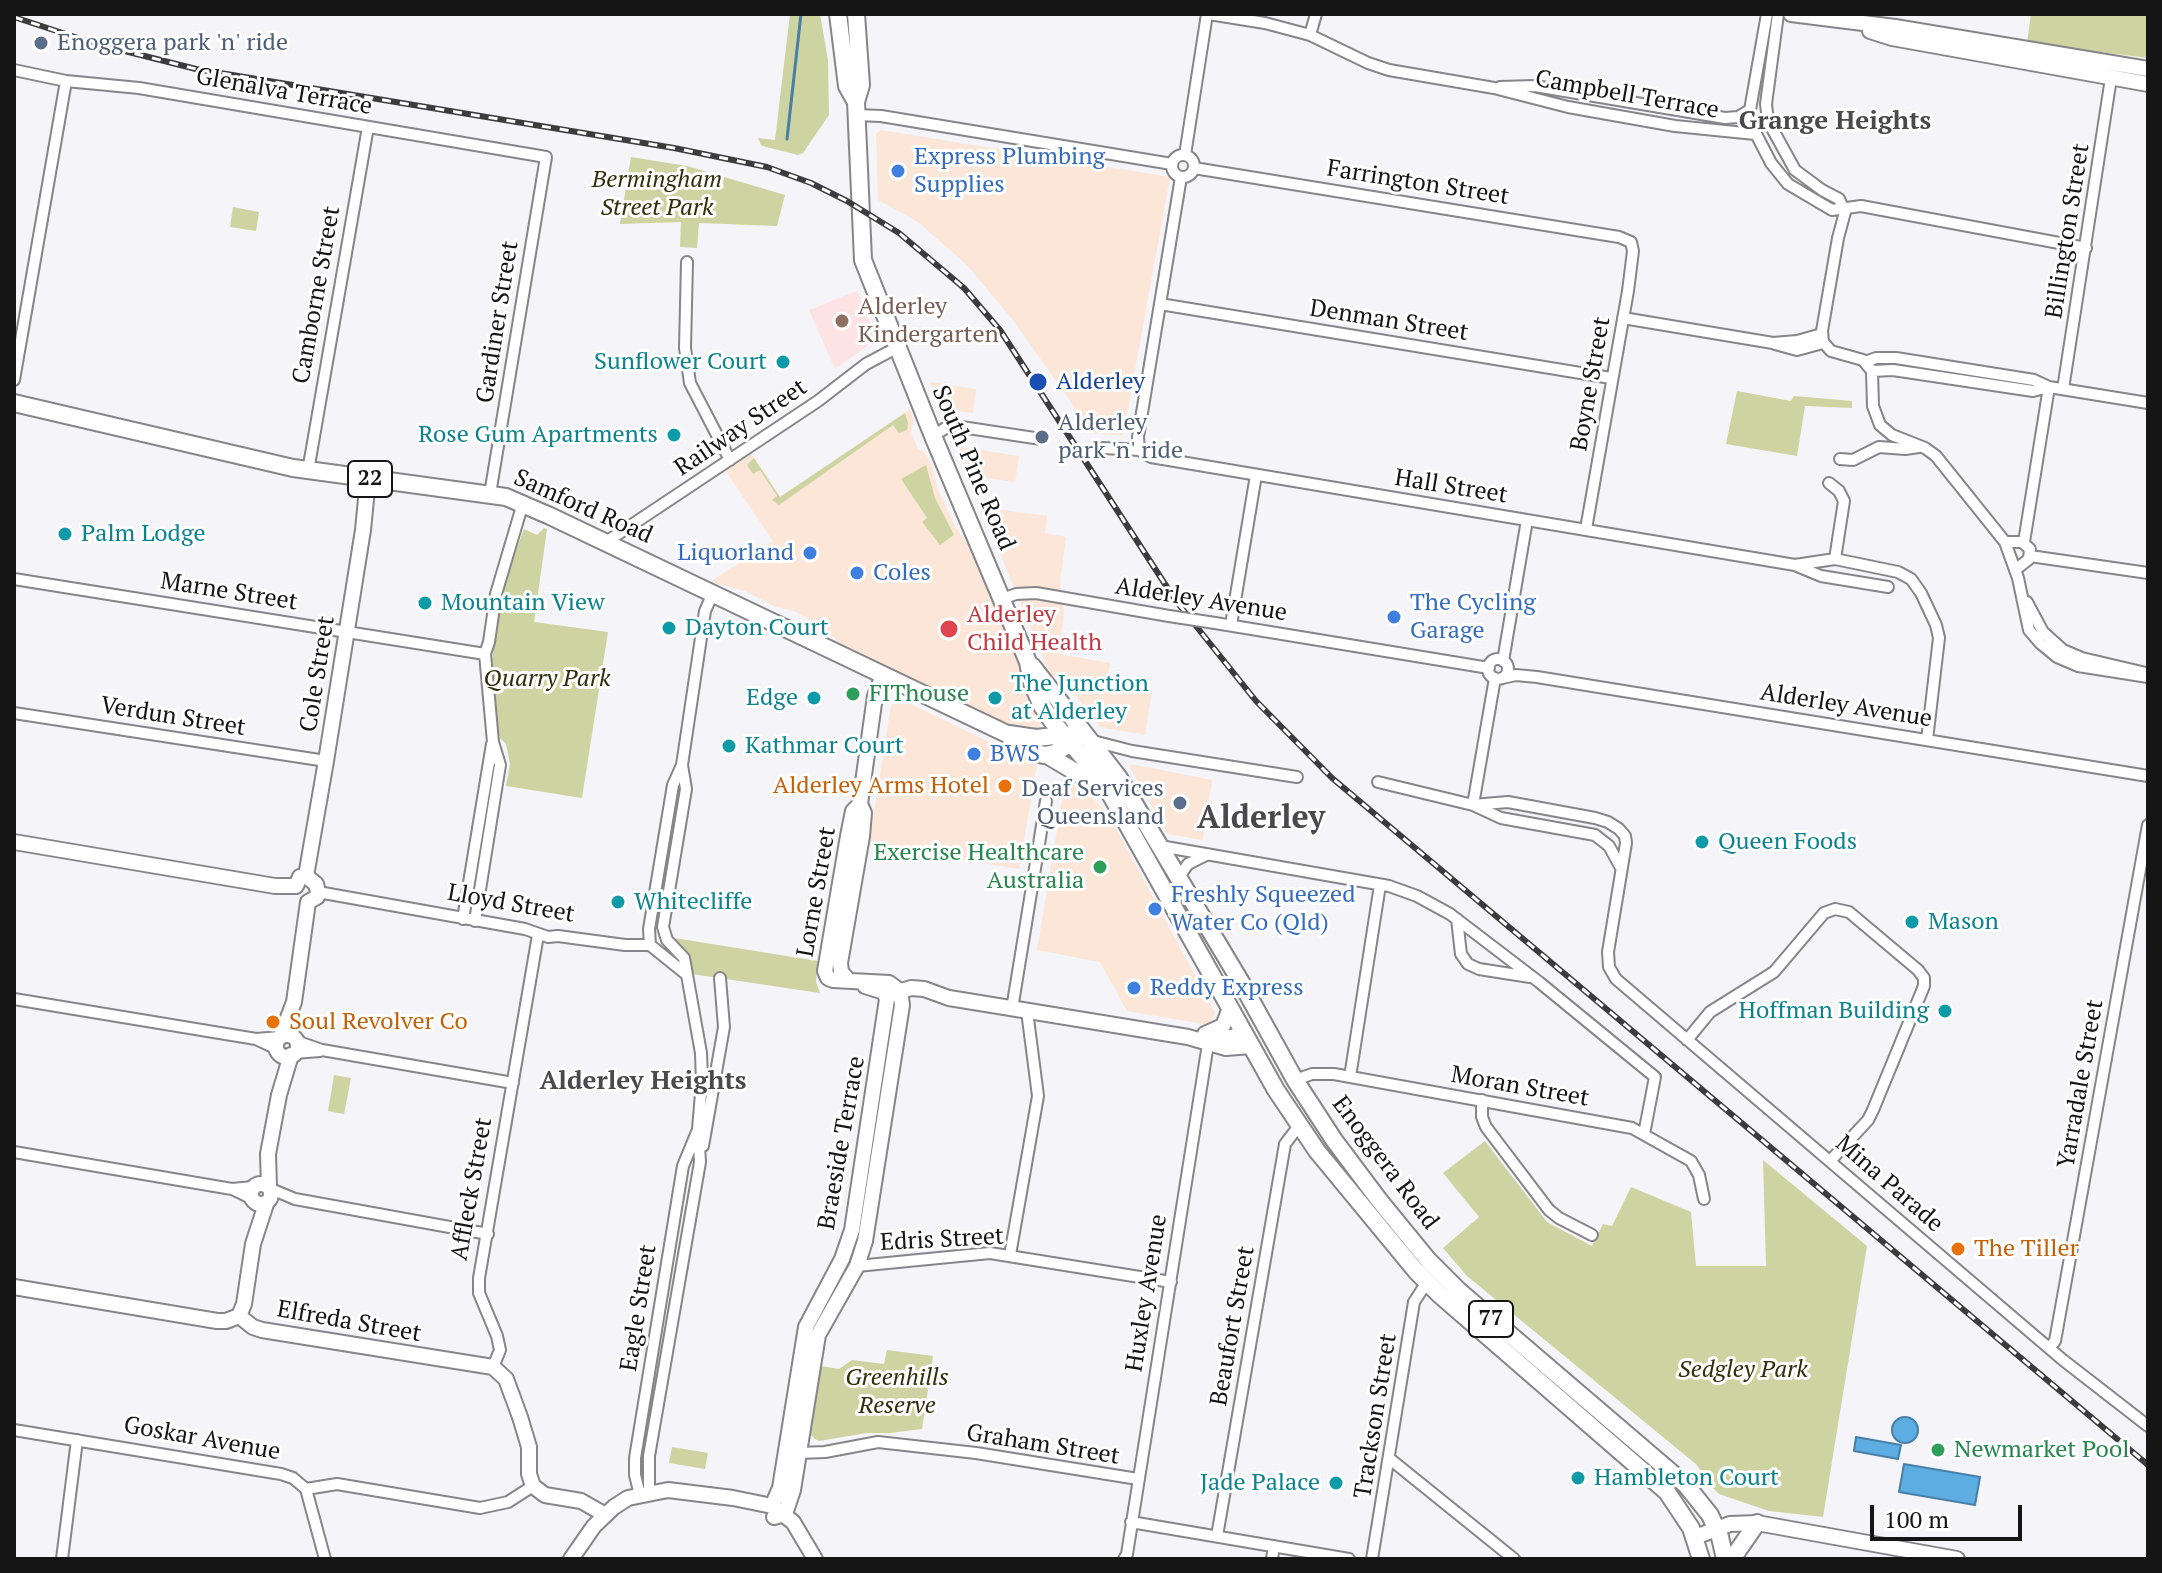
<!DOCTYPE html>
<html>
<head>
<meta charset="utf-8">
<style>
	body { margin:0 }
	#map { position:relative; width:2162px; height:1573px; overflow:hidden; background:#f4f4f9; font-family:"PT Serif",serif }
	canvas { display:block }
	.frame { position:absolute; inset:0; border:16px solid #151516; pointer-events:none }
	.scale { position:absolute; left:1870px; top:1505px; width:152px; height:36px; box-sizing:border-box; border:4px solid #151516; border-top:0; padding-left:10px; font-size:24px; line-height:28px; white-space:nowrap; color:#151516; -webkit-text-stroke:6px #fff; paint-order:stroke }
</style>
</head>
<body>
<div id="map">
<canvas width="2162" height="1573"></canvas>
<div class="frame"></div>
<div class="scale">100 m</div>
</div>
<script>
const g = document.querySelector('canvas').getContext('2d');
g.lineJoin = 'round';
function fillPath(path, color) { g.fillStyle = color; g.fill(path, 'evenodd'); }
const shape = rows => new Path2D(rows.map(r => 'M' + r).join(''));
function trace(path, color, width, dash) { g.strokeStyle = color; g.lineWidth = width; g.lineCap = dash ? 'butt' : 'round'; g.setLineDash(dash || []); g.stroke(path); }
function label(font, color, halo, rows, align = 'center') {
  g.font = font + ' "PT Serif",serif'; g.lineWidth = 6; g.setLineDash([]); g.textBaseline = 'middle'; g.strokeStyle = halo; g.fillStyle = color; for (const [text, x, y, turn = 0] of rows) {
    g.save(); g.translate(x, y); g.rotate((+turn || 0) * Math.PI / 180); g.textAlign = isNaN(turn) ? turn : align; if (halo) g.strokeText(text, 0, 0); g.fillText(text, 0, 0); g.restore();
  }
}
const commercial = shape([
	[881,130,1170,177,1123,436,1092,432,1013,320,967,265,918,222,878,200,876,134],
	[930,382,976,389,973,413,940,409],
	[910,409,914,422,911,432,918,449,924,452,931,463,939,492,955,526,973,553,1042,719,1039,731,1014,727,842,645,818,624,794,611,776,607,745,591,710,582,773,541,725,470,751,453,780,497],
	[961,447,1019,456,1015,482,968,475,959,448],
	[981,507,1047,516,1045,533,1066,537,1060,581,1064,613,1058,654,1110,663,1107,684,1152,691,1145,735,1100,727,1069,687,1059,677,1050,675],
	[900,699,1037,765,1019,869,869,845,891,705],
	[1131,764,1212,780,1203,840,1168,834,1130,768],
	[1069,782,1086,790,1111,819,1215,1013,1210,1023,1204,1024,1127,1011,1100,962,1037,950,1064,789]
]);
const education = shape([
	[857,291,874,332,874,341,835,369,809,310]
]);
const green = shape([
	[790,14,820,14,828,60,829,115,803,153,798,155,766,147,761,145,758,138,775,140],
	[2031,14,2148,14,2148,58,2027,43],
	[631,157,687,166,785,195,777,226,699,223,697,248,680,247,681,222,620,224],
	[233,207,259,212,256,231,230,227],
	[1737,391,1791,401,1794,396,1852,401,1852,408,1805,406,1797,456,1726,444],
	[905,413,908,423,907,430,899,433,893,425,779,505,772,500,777,496,760,470,753,474,747,465,754,458,780,497],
	[926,465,935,498,954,535,940,545,922,522,927,518,901,479],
	[544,528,547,529,534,622,608,632,582,798,506,786,510,764,506,744,500,738,495,715,491,671,500,594,524,529,537,535],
	[674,938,818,961,816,982,820,993,692,974,689,957],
	[334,1075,351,1078,344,1114,328,1111],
	[1485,1141,1547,1222,1592,1246,1603,1224,1612,1226,1631,1187,1691,1212,1696,1266,1766,1266,1763,1160,1867,1246,1823,1517,1769,1511,1719,1494,1707,1482,1697,1465,1467,1276,1443,1248,1479,1217,1443,1173],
	[887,1350,933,1356,922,1429,890,1433,867,1433,819,1441,815,1439,810,1434,821,1366,839,1369,852,1360,884,1364],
	[672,1447,708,1453,705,1469,669,1463]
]);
const water = shape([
	'1892 1430a13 13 0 1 1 26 0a13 13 0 1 1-26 0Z',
	[1856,1437,1901,1445,1898,1459,1854,1451,1856,1437],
	[1904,1464,1980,1477,1975,1505,1899,1492,1904,1464]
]);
const stream = shape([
	[787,139,801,14]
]);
const street = shape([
	[1209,14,1265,23,1310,35,1368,63,1389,70,1494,88,1568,107,1675,126,1755,134],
	[1767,14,1750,110,1752,126,1771,163,1788,184,1832,210],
	[1778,14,1766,104,1768,121,1795,170,1822,190,1839,199,1845,212,1838,238,1822,331,1823,342,1831,351,1863,360,1872,371],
	[1310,35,1316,14],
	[14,70,66,81,139,88,546,157,490,494],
	[1500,87,1535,86,1725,118,1738,117,1750,110],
	[857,115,881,116,1172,164],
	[1185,155,1207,14],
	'1172 166a11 11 0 1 1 22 0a11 11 0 1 1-22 0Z',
	[1194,168,1619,237,1631,242,1633,251,1628,291,1586,529],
	[1832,210,1861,206,2086,248],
	[687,262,685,348,690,383,730,460],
	[1160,304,1611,378],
	[1623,318,1773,343,1797,341,1822,334],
	[1775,344,1797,350,1823,343],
	[1865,362,1876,358,1896,358,2034,380,2049,387,2148,403],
	[1872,371,1873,406,1880,425,1892,435,1925,448,1936,456,2005,542,2018,578,2029,630,2040,643,2057,657,2078,666,2148,677],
	[1872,371,1893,370,2033,391,2049,387],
	[14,380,66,81],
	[2063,389,2111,78],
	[933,436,947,427,955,426,1041,439],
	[1103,448,1139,450,1151,457,1795,565,1835,559,1898,572,1911,579,1921,593,1936,625,1939,638,1927,740],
	[1139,450,1138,437,1181,177],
	[1840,459,1853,460,1879,447,1905,449,1919,447],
	[308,471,368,127],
	[1829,483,1839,491,1844,501,1835,559],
	[606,542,818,401,866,364,898,347],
	[2005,542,2022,542,2030,549,2029,559,2015,570],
	[2024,542,2049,387],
	[2030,556,2148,573],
	[1797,566,1821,576,1888,587],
	[14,579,485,654],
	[1002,599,1016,594,1036,593,1169,616],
	[2027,602,2043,632,2063,650,2082,658,2146,673],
	[1215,623,1489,668],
	[1231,625,1256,475],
	'1488 669a10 10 0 1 1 20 0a10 10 0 1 1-20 0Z',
	[1503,661,1527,520],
	[1502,678,1516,675,1537,677,2148,776],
	[14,713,326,761],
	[1093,741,1132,751,1297,777],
	[1378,782,1473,805,1501,818,1595,835,1609,846,1620,866],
	[1473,805,1508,802,1595,818,1608,822,1619,829,1625,836,1626,843,1608,952,1609,967,1616,979,2063,1360,2148,1426],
	[1473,805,1495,678],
	[1160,846,1389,886,1417,896,1450,914,1539,982,1655,1077,1644,1134],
	[1179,877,1188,864,1206,855],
	[318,892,525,929,548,937,558,936,625,945,650,945,686,974],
	[463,919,492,744],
	[1457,919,1461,954,1468,964,1479,969,1530,977],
	[475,921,500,765,493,742,485,654,489,642,496,594,523,503],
	[650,945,649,929,673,785,682,765,705,611,713,593],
	[14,999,256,1039,280,1037],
	[1012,1009,1046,801],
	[258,1040,277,1049],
	[1687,1040,1710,1012,1774,972,1824,913,1835,909,1849,912,1918,970,1924,978,1924,986,1873,1110,1868,1120,1831,1160],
	[296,1041,322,1050,513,1083],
	[294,1053,320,1051],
	[1350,1077,1380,885],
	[1295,1080,1312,1074,1334,1074,1632,1128,1691,1161,1699,1175,1704,1199],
	[1482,1100,1482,1117,1486,1127,1549,1210,1559,1218,1592,1235],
	[703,1146,724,1027,720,978],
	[14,1152,232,1189,251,1198],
	[232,1189,253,1187],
	[271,1189,295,1199,488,1234],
	[1010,1255,1038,1096,1027,1011],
	[857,1266,990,1253,1171,1282],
	[2049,1348,2055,1341,2148,825],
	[493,1367,500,1350,497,1336,479,1293,479,1278,538,935],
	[14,1430,281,1474,293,1478,306,1489,337,1484,480,1508,508,1502,533,1486],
	[799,1453,825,1452,878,1442,976,1453,1138,1479],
	[1390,1459,1514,1559],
	[306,1489,325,1559],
	[649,1492,649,1456,700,1162,698,1129,702,1082,701,1053,684,958,667,940,663,927,686,789,682,765],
	[640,1495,635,1475,635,1458,683,1166,697,1132],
	[1131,1522,1349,1559],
	[1217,1536,1285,1144,1298,1127],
	[62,1559,77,1440],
	[1124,1559,1127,1554,1208,1044],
	[1272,1559,1274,1546],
	[1372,1559,1414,1302,1427,1282]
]);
const secondary = shape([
	[1791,14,1895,27,2148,69],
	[1870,31,1892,38,2148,84],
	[14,842,275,886,296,886],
	[296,886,300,877,306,876,326,761,363,530,368,479],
	[849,981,841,972,840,963,862,836,864,813,860,804,875,696,883,675],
	[892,994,911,988,924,989,949,998,1188,1037,1226,1048,1251,1046],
	[1205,1034,1223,1026,1230,1008],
	'276 1046a11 11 0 1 1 22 0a11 11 0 1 1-22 0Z',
	[281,1036,294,1002,308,902,317,897,318,892,316,884,306,876],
	[1209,1038,1228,1038,1245,1033],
	'251 1194a10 10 0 1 1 20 0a10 10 0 1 1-20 0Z',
	[269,1187,268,1154,279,1095,291,1055],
	[14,1287,217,1321,226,1321,239,1316],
	[239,1316,253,1327,262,1330,493,1367,506,1379,520,1417,529,1447,529,1474,533,1486,545,1495,581,1501,604,1514],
	[239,1316,244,1304,253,1244,266,1204],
	[772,1506,780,1488,806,1327,842,1259,852,1230,887,999,884,992,865,986],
	[774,1517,785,1514,793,1490,818,1335,857,1266,865,1241,902,1005,900,991,889,983,833,980,828,978,825,971,848,836,853,811,860,804],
	[1695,1537,1730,1524,1757,1523,1957,1559],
	[571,1559,594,1526,614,1507,628,1498,668,1490,733,1498,772,1506,793,1522,815,1559]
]);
const primary = shape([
	[838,14,847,86,856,102],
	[856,14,861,85,856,102,863,260,933,436,1028,662,1032,683,1042,706,1052,721,1103,781,1276,1090,1317,1151,1416,1271,1440,1295,1667,1492,1691,1528,1701,1559],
	[14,403,293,468,506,497,550,516,1007,734,1020,745,1033,752,1044,755,1055,753,1078,738],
	[1032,666,1119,778,1242,984,1295,1080,1334,1140,1379,1200,1428,1260,1458,1290,1686,1485,1710,1515,1720,1537,1725,1559],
	[1009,734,1036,738,1073,734],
	[1047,755,1106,790],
	[1732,1559,1757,1523]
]);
const rail = shape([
	[14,17,93,43,196,69,674,148,767,167,811,183,847,201,899,233,964,288,1000,330,1176,601,1256,701,1332,778,2148,1465]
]);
const streetBridge = shape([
	[1169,616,1215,623]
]);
const markers = [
	[41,43,8,"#5c6f8a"],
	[898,171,8,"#3f7fe0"],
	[842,321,8,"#8d6e63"],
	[783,362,8,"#0f9aa8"],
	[1038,382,10,"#1a4fb4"],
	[674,435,8,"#0f9aa8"],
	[1042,437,8,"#5c6f8a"],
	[65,534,8,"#0f9aa8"],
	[810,553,8,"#3f7fe0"],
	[857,573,8,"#3f7fe0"],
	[425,603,8,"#0f9aa8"],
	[1394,617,8,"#3f7fe0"],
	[669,628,8,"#0f9aa8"],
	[949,629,10,"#e0444e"],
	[853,694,8,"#2e9e5b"],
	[814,698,8,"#0f9aa8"],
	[995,698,8,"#0f9aa8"],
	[729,746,8,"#0f9aa8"],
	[974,754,8,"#3f7fe0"],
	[1005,786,8,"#e8710a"],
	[1180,803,8,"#5c6f8a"],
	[1702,842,8,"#0f9aa8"],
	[1100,867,8,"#2e9e5b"],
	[618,902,8,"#0f9aa8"],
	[1155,909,8,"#3f7fe0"],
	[1912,922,8,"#0f9aa8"],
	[1134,988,8,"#3f7fe0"],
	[1945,1011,8,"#0f9aa8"],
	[273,1022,8,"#e8710a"],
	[1958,1249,8,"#e8710a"],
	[1938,1450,8,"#2e9e5b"],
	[1578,1478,8,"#0f9aa8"],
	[1336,1483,8,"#0f9aa8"]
];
const shields = [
	[370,479,44],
	[1491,1319,44]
];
const shieldNames = [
	["22",370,479],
	["77",1491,1319]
];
const serviceNames = [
	["Enoggera park 'n' ride",57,43],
	["Alderley",1058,423],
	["park 'n' ride",1058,451],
	["Deaf Services",1164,789,"right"],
	["Queensland",1164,817,"right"]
];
const streetNames = [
	["Glenalva Terrace",284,92,10],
	["Campbell Terrace",1627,95,10],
	["Farrington Street",1418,183,9],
	["Billington Street",2068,231,-81],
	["Camborne Street",317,295,-80],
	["Denman Street",1389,321,9],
	["Gardiner Street",498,322,-81],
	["Boyne Street",1591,384,-80],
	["Railway Street",741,428,-34],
	["South Pine Road",973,468,67],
	["Hall Street",1451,487,9],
	["Samford Road",583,507,24],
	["Marne Street",229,592,9],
	["Alderley Avenue",1201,600,9],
	["Cole Street",318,674,-81],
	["Alderley Avenue",1846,706,9],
	["Verdun Street",173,717,9],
	["Lorne Street",817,892,-80],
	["Lloyd Street",511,904,10],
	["Yarradale Street",2081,1084,-80],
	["Moran Street",1520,1087,10],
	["Braeside Terrace",842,1143,-80],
	["Enoggera Road",1385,1163,53],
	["Mina Parade",1889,1184,41],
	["Affleck Street",472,1189,-80],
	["Edris Street",942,1240,-3],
	["Huxley Avenue",1147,1293,-81],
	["Eagle Street",639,1308,-81],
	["Elfreda Street",349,1322,10],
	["Beaufort Street",1233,1326,-80],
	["Trackson Street",1376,1416,-81],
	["Goskar Avenue",202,1439,10],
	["Graham Street",1043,1445,9]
];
const shopNames = [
	["Express Plumbing",914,157],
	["Supplies",914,185],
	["Liquorland",794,553,"right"],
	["Coles",873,573],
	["The Cycling",1410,603],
	["Garage",1410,631],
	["BWS",990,754],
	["Freshly Squeezed",1171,895],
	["Water Co (Qld)",1171,923],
	["Reddy Express",1150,988]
];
const parkNames = [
	["Bermingham",657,180],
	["Street Park",657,208],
	["Quarry Park",547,679],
	["Sedgley Park",1743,1370],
	["Greenhills",897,1378],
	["Reserve",897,1406]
];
const educationNames = [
	["Alderley",858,307],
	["Kindergarten",858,335]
];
const cultureNames = [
	["Sunflower Court",767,362,"right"],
	["Rose Gum Apartments",658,435,"right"],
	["Palm Lodge",81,534],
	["Mountain View",441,603],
	["Dayton Court",685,628],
	["The Junction",1011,684],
	["at Alderley",1011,712],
	["Edge",798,698,"right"],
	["Kathmar Court",745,746],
	["Queen Foods",1718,842],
	["Whitecliffe",634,902],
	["Mason",1928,922],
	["Hoffman Building",1929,1011,"right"],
	["Hambleton Court",1594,1478],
	["Jade Palace",1320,1483,"right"]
];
const transitNames = [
	["Alderley",1056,382]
];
const healthNames = [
	["Alderley",967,615],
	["Child Health",967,643]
];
const leisureNames = [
	["FIThouse",869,694],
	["Exercise Healthcare",1084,853,"right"],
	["Australia",1084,881,"right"],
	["Newmarket Pool",1954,1450]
];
const foodNames = [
	["Alderley Arms Hotel",989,786,"right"],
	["Soul Revolver Co",289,1022],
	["The Tiller",1974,1249]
];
const neighbourhoodNames = [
	["Grange Heights",1835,122],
	["Alderley Heights",643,1082]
];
const districtNames = [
	["Alderley",1261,819]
];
fillPath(commercial, '#fbe6d8');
fillPath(education, '#fee3e5');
fillPath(green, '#ced4a1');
fillPath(water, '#5dade3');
trace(water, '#477fa6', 2);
trace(stream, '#477fa6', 3);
trace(street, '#85858a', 14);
trace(secondary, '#85858a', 18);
trace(primary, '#85858a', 20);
trace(street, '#fff', 10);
trace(secondary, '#fff', 14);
trace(primary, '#fff', 16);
trace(rail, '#3c3c3e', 6);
trace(rail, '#fff', 3, [9]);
trace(streetBridge, '#85858a', 14, []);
trace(streetBridge, '#fff', 10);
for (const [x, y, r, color] of markers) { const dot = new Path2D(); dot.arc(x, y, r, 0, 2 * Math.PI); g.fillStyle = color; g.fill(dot); trace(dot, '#fff', 3); }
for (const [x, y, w] of shields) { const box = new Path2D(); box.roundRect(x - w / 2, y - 18, w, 36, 6); g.fillStyle = '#fff'; g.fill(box); trace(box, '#151516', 2); }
label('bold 22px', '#151516', null, shieldNames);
label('24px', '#4e5e75', '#fff', serviceNames, 'left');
label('24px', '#151516', '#fff', streetNames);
label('24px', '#366cbe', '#fff', shopNames, 'left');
label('italic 24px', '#2d300a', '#fff', parkNames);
label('24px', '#785e54', '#fff', educationNames, 'left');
label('24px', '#0d838f', '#fff', cultureNames, 'left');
label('24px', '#164399', '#fff', transitNames, 'left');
label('24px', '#be3a42', '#fff', healthNames, 'left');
label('24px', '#27864d', '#fff', leisureNames, 'left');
label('24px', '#c56008', '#fff', foodNames, 'left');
label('bold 26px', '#4a4a4e', '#fff', neighbourhoodNames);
label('bold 32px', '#4a4a4e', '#fff', districtNames);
</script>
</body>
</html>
